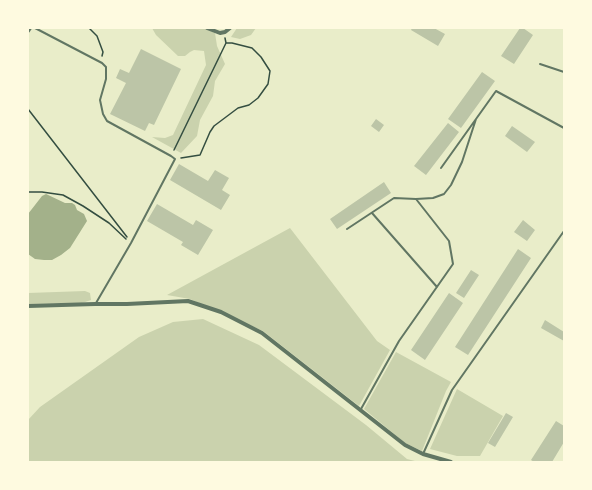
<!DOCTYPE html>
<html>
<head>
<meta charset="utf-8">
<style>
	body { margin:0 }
	#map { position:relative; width:592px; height:490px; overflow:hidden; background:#e9edc9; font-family:"Sofia Sans Condensed",sans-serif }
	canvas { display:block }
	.frame { position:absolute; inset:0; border:29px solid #fefae0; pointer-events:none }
</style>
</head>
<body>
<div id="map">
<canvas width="592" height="490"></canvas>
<div class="frame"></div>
</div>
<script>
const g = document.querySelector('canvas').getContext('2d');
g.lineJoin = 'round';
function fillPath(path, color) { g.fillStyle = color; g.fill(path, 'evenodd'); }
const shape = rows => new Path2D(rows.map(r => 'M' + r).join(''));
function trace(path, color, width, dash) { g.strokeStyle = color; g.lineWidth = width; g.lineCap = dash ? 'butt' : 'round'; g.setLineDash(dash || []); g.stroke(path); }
const green = shape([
	[152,28,204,28,215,33,217,46,225,64,215,81,213,96,200,120,197,136,181,153,152,137,165,138,173,135,206,65,204,51,194,50,190,52,185,56,178,56,156,35],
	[237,28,256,28,251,35,240,39,231,37],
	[290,228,377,341,390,350,359,406,263,331,190,299,167,295],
	[85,291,90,293,91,300,82,303,28,304,28,293],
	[203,319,259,345,366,425,407,459,419,462,28,462,28,420,40,407,139,337,173,322],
	[396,352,451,382,446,391,422,451,405,443,364,409],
	[457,389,503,416,480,456,457,456,430,449]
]);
const water = shape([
	[46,194,65,203,72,203,75,205,77,210,84,214,87,221,70,248,61,255,52,260,44,260,35,259,28,254,28,214,42,196]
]);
const building = shape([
	[412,28,434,28,445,34,438,46,411,30],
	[520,28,523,28,533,35,514,64,501,56],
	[141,49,181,69,154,125,149,123,145,131,110,114,126,83,116,78,120,69,129,73],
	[482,72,495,81,461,128,448,119],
	[376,119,384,125,379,132,371,126],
	[448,123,459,132,426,175,414,166],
	[512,126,535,142,527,152,505,136],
	[179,164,208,181,215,170,229,178,222,190,230,195,221,210,170,180],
	[384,182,391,193,337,229,330,219],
	[157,204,193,225,196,220,213,230,198,255,181,245,183,242,147,221],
	[523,220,535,230,527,241,514,232],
	[518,249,531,258,468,355,455,347],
	[471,270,479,275,464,298,456,293],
	[449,293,463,303,425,360,411,350],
	[545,320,564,332,564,341,541,328],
	[506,413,513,417,495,447,488,443],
	[556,421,564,426,564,442,552,462,534,462,531,460]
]);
const path = shape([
	[89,28,97,36,103,52,102,56],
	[28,109,127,237],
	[174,150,226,43,225,38],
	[181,158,200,155,210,132,214,126,238,108,249,105,258,98,268,84,270,71,261,57,252,48,232,43,226,43],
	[28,192,42,192,63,195,83,206,109,223,126,239]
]);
const service = shape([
	[35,28,102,63,106,67,106,79,100,100,103,114,107,121,171,156,175,159,131,243,96,303],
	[540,64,564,72],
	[441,168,496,91,564,128],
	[372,213,437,287],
	[347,229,394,198,416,199,433,198,444,194,451,185,462,162,476,119],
	[564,309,564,311],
	[361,409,399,341,453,264,449,241,416,199],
	[423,454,452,390,564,231]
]);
const minor = shape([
	[207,28,220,33,225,32,230,28],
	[28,31,30,28],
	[28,306,95,304,127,304,188,301,221,312,262,333,405,445,423,454,451,462]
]);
fillPath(green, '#cad2ad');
fillPath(water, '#a3b18a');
fillPath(building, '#bcc5a7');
trace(path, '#344e41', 1.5);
trace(service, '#617663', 2);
trace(minor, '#617663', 4);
</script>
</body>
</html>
